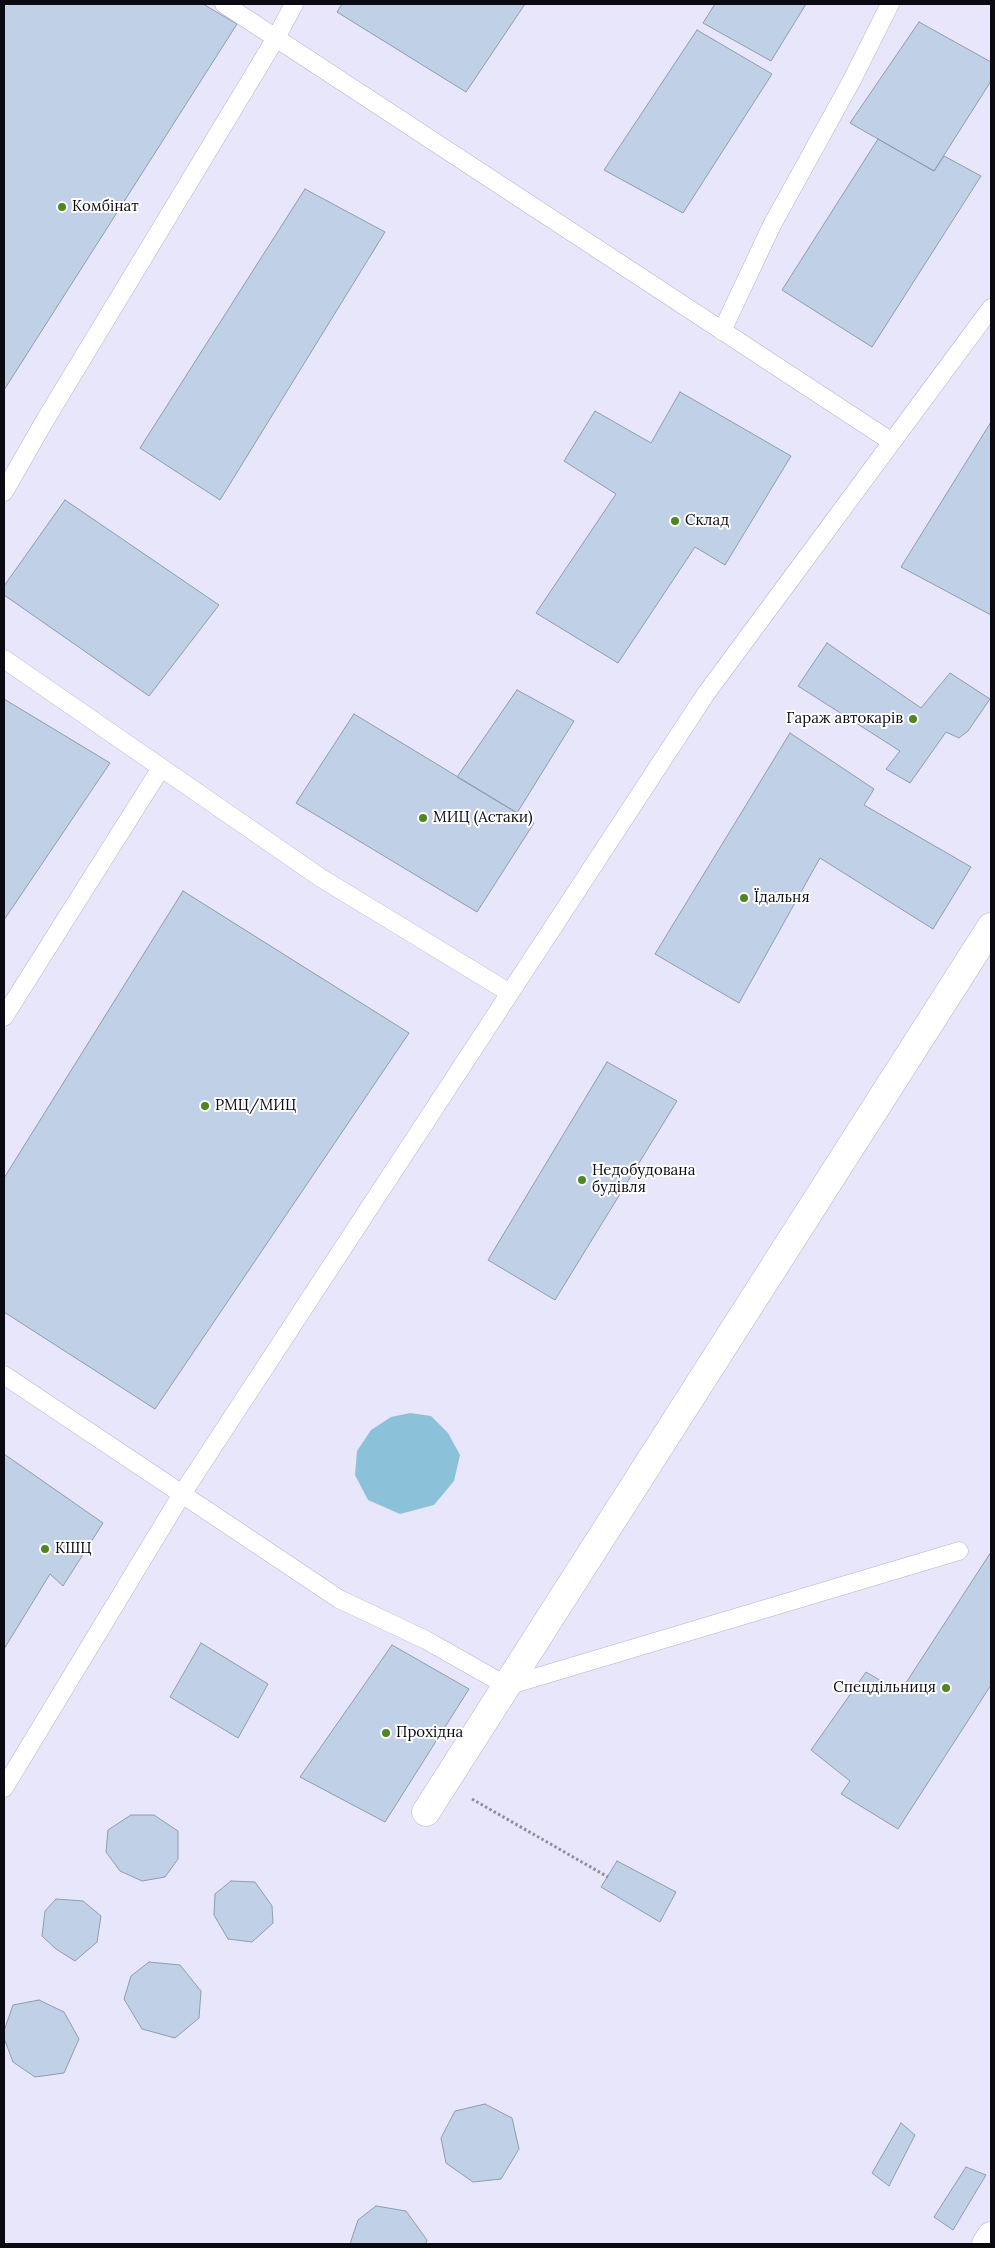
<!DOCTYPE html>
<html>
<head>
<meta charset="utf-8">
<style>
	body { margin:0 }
	#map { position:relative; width:995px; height:2248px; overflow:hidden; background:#e7e6fb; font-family:Lora,serif }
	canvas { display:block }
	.frame { position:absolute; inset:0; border:5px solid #0b0a12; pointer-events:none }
</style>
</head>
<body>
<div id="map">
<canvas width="995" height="2248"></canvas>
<div class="frame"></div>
</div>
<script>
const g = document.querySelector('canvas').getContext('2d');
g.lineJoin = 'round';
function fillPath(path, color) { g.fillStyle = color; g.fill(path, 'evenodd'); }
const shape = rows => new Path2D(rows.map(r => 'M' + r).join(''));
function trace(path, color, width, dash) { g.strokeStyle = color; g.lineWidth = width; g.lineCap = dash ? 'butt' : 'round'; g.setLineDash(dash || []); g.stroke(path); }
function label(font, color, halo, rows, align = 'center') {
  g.font = font + ' Lora,serif'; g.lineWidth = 4; g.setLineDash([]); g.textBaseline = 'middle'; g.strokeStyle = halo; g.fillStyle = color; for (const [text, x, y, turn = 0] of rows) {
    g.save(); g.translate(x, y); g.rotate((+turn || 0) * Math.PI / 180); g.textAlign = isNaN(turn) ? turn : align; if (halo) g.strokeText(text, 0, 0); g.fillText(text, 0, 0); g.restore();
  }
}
const water = shape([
	[410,1413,431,1416,448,1433,460,1455,454,1481,434,1505,400,1514,368,1500,355,1475,357,1451,371,1430,391,1417]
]);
const building = shape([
	[4,4,203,4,237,24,4,390,4,4],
	[342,4,525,4,466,92,337,12,342,4],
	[715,4,806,4,771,61,703,23,715,4],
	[919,22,991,62,991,81,934,171,850,123,919,22],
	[697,30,772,74,683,213,604,170,697,30],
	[878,139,934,171,944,156,981,176,872,347,782,290,878,139],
	[305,189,385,232,220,500,140,448,305,189],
	[680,392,791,456,725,565,695,547,618,663,536,613,616,494,564,461,595,411,651,443,680,392],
	[991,422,991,615,901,567,991,422],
	[65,500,219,605,149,696,4,595,4,586,65,500],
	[827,643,921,708,950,673,990,699,968,731,959,738,946,732,910,783,886,769,900,751,798,686,827,643],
	[517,690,574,721,517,813,457,777,517,690],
	[4,699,110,763,4,920,4,699],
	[354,714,534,823,477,912,296,803,354,714],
	[790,733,874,789,864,805,971,867,933,929,820,858,739,1003,655,954,790,733],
	[183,891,409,1033,155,1409,4,1312,4,1178,183,891],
	[607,1062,677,1101,555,1300,488,1260,607,1062],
	[4,1454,103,1523,63,1586,50,1574,4,1649,4,1454],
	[991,1552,991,1685,898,1829,841,1794,850,1781,811,1750,866,1672,900,1692,991,1552],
	[201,1643,268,1684,238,1738,170,1697,201,1643],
	[392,1645,469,1689,385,1822,300,1777,392,1645],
	[131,1815,154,1815,178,1831,178,1859,165,1877,142,1881,120,1871,106,1852,108,1830,131,1815],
	[617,1861,676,1892,660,1922,601,1887,617,1861],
	[231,1881,255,1882,272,1906,273,1923,252,1942,228,1939,214,1915,215,1894,231,1881],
	[56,1899,83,1901,101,1916,97,1942,75,1961,56,1949,42,1936,45,1911,56,1899],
	[149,1962,180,1965,201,1991,199,2018,175,2038,142,2029,124,1999,131,1976,149,1962],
	[39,2000,64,2012,79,2039,64,2073,35,2077,13,2062,4,2038,4,2031,13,2005,39,2000],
	[485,2104,512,2118,519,2149,501,2179,473,2182,446,2163,441,2138,455,2111,485,2104],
	[901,2123,915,2135,889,2186,872,2173,901,2123],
	[966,2167,986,2175,953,2230,934,2217,966,2167],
	[376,2206,406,2211,427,2240,426,2244,350,2244,358,2220,376,2206]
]);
const path = shape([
	[472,1799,608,1877]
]);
const service = shape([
	[224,4,892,442],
	[722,331,772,225,852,80,890,4],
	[4,492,44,422,276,38,294,4],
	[4,659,321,878,510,993],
	[4,1017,161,768],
	[4,1375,339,1599,426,1640,507,1686,959,1551],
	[4,1788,182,1494,705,695,991,308]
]);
const minor = shape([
	[986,2244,991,2236]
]);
const tertiary = shape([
	[426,1812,991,927]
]);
const markers = [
	[62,207,5,"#4f8620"],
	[675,521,5,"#4f8620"],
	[913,719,5,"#4f8620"],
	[423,818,5,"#4f8620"],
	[744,898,5,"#4f8620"],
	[205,1106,5,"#4f8620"],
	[582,1180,5,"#4f8620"],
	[45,1549,5,"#4f8620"],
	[946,1688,5,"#4f8620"],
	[386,1733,5,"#4f8620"]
];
const poiNames = [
	["Комбінат",72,207],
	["Склад",685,521],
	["Гараж автокарів",903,719,"right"],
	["МИЦ (Астаки)",433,818],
	["Їдальня",754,898],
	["РМЦ/МИЦ",215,1106],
	["Недобудована",592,1171],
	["будівля",592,1188],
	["КШЦ",55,1549],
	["Спецдільниця",936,1688,"right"],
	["Прохідна",396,1733]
];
fillPath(water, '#8cc2d9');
fillPath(building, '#c0d0e6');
trace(building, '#8d9cb1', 1);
trace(service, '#b3b3cb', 19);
trace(minor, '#b3b3cb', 29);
trace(tertiary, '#b3b3cb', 29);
trace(path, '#8e8d9d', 3, [2.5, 2.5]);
trace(service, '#fff', 18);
trace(minor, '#fff', 28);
trace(tertiary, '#fff', 28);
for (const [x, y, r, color] of markers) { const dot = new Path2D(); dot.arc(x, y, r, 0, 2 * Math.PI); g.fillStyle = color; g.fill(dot); trace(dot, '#fff', 2); }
label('15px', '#0b0a12', '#fff', poiNames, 'left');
</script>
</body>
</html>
